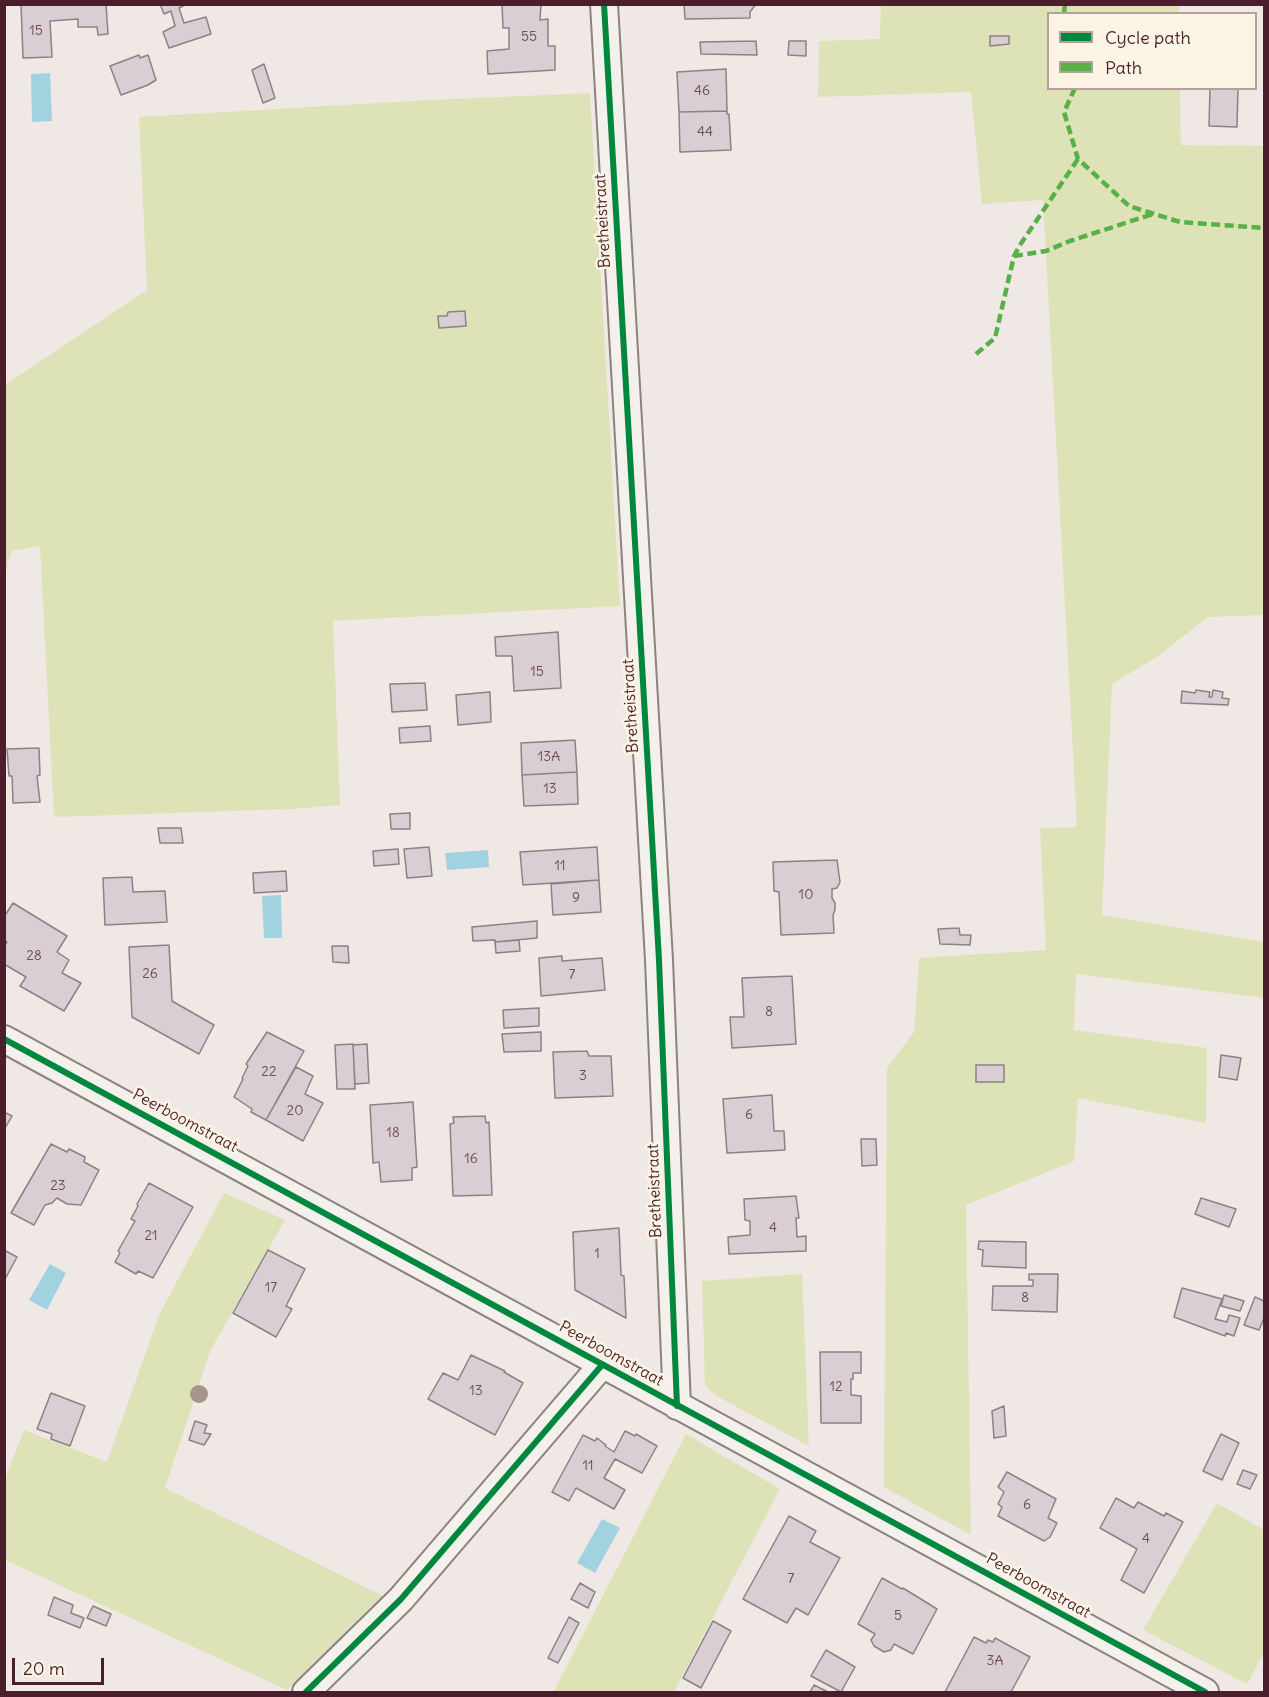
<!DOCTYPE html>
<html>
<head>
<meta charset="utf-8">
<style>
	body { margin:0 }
	#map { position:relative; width:1269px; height:1697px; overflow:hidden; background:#f0e8e5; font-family:Delius,sans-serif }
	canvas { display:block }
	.frame { position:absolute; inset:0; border:6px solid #4a1f2b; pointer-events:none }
	.legend { position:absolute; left:1047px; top:12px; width:210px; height:78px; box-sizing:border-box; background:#fcf5e5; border:2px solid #b59f9b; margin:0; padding:8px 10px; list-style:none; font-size:18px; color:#4a1f2b }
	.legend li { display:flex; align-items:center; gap:12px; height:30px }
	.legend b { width:30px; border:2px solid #b59f9b }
	.scale { position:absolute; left:12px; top:1658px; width:92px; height:27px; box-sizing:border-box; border:3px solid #4a1f2b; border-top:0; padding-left:8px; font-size:18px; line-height:21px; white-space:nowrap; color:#4a1f2b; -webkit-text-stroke:4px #fcf5e5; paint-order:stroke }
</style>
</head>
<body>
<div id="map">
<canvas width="1269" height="1697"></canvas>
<div class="frame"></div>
<ul class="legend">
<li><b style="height:8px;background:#00873e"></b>Cycle path</li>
<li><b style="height:8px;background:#57b146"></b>Path</li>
</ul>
<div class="scale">20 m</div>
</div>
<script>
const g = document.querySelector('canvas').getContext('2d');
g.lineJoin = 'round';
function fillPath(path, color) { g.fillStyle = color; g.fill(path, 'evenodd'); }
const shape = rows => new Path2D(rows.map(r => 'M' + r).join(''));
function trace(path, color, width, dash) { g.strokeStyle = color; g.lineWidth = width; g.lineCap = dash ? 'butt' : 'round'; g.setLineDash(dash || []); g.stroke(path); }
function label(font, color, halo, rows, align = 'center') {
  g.font = font + ' Delius,sans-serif'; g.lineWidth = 5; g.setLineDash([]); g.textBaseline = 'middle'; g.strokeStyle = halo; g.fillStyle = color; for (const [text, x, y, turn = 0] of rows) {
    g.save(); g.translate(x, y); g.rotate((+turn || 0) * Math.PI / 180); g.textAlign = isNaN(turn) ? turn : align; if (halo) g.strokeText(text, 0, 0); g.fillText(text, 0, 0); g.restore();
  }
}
const green = shape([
	[881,5,1179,5,1179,13,1048,14,1048,88,1180,89,1181,145,1264,146,1264,615,1208,617,1158,656,1112,684,1102,915,1264,942,1264,998,1076,974,1074,1030,1207,1048,1206,1123,1078,1098,1074,1161,966,1205,971,1535,884,1487,887,1068,914,1032,919,958,1046,950,1040,828,1077,827,1043,200,982,204,971,92,818,97,819,41,880,39],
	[590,93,620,606,333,621,340,805,292,809,54,817,40,546,12,551,5,574,5,385,147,290,139,117,429,100],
	[224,1193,285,1220,210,1351,165,1488,385,1597,287,1690,5,1560,5,1479,24,1430,107,1462,159,1315],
	[802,1274,809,1446,715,1395,705,1385,702,1281],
	[686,1434,780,1489,674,1692,557,1692,554,1691],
	[1217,1503,1264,1530,1264,1653,1247,1684,1143,1630]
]);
const water = shape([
	[50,73,52,121,32,122,31,74],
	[488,850,489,867,447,870,445,853],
	[281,895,282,938,264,938,262,896],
	[50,1264,66,1273,47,1310,29,1300],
	[602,1519,620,1528,595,1573,577,1563]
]);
const building = shape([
	[21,4,106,4,108,34,98,35,97,27,78,27,78,19,50,21,52,57,23,58,21,4],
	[160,4,187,4,179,8,184,23,206,17,211,34,169,48,163,32,175,26,171,11,164,14,160,4],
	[502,4,541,4,540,20,548,19,548,46,555,46,555,70,488,74,487,51,509,49,509,28,503,28,502,4],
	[684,4,756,4,750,12,750,18,685,19,684,4],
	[990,36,1009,36,1009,44,990,46,990,36],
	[756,41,757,55,701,54,700,42,756,41],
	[789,41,806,41,806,56,788,55,789,41],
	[139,55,140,58,148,55,156,80,148,85,121,95,110,66,139,55],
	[264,64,275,98,263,103,252,70,264,64],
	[726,69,727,111,679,112,677,72,726,69],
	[1210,88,1238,88,1237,127,1209,126,1210,88],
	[727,111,727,114,729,114,731,150,680,152,679,112,727,111],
	[465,311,466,326,439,328,438,316,447,316,448,312,465,311],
	[558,632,561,688,514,691,512,656,496,656,495,637,558,632],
	[425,683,427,710,392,712,390,684,425,683],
	[1196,690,1210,692,1209,697,1212,697,1213,690,1223,692,1222,698,1229,699,1228,705,1181,703,1182,691,1195,693,1196,690],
	[490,692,491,722,458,725,456,695,490,692],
	[430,726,431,741,400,743,399,728,430,726],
	[575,740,577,772,522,775,521,743,575,740],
	[39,748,40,775,37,776,40,802,13,803,12,776,9,776,7,749,39,748],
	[577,772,578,804,524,806,522,775,577,772],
	[410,813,410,829,391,829,390,814,410,813],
	[158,828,181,828,183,843,160,843,158,828],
	[429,847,432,876,407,878,404,849,429,847],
	[597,847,599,880,523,885,520,852,597,847],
	[398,849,399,864,374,866,373,851,398,849],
	[837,860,840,882,837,888,832,889,832,898,835,903,835,910,833,915,834,933,781,935,779,892,774,891,773,862,837,860],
	[286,871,287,891,254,893,253,873,286,871],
	[132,877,133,892,165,891,167,922,105,925,103,878,132,877],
	[599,880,601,912,553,915,551,884,599,880],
	[13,903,67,936,57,952,69,960,62,973,81,983,64,1011,20,986,26,977,4,964,4,947,7,942,4,940,4,917,13,903],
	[537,921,537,938,495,942,495,940,473,941,472,927,537,921],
	[959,928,960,935,971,935,970,945,940,944,938,929,959,928],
	[519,940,520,951,496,953,495,942,519,940],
	[169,945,172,1001,214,1025,199,1054,132,1017,129,947,169,945],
	[332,946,348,946,349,963,333,962,332,946],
	[562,956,562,961,602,958,605,990,541,996,539,958,562,956],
	[792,976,796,1044,732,1048,730,1017,744,1017,742,978,792,976],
	[539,1008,539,1026,504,1028,503,1010,539,1008],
	[267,1032,304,1051,266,1120,251,1112,252,1109,234,1097,243,1079,242,1078,248,1066,246,1064,267,1032],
	[541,1032,541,1051,504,1052,502,1034,541,1032],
	[353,1044,355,1089,337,1089,335,1045,353,1044],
	[367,1044,369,1083,355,1084,353,1045,367,1044],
	[587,1051,589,1056,611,1056,613,1096,555,1098,553,1052,587,1051],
	[1221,1055,1241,1058,1237,1080,1219,1077,1221,1055],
	[976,1065,1004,1065,1004,1082,976,1082,976,1065],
	[296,1067,313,1076,305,1094,323,1103,303,1141,266,1120,296,1067],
	[772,1095,774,1131,784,1131,785,1150,727,1153,723,1099,772,1095],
	[413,1102,417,1167,412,1168,412,1180,381,1182,379,1162,373,1163,370,1105,413,1102],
	[4,1112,12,1116,4,1130,4,1112],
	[485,1116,486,1123,489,1122,492,1195,453,1196,450,1124,454,1123,453,1117,485,1116],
	[861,1139,876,1139,877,1165,862,1166,861,1139],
	[51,1144,67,1152,69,1149,85,1157,84,1162,99,1170,81,1205,67,1204,57,1198,52,1203,45,1205,34,1225,11,1213,51,1144],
	[149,1183,193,1207,153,1278,138,1271,136,1274,115,1262,120,1253,118,1251,135,1221,131,1219,138,1206,137,1204,149,1183],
	[796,1196,799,1218,796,1218,797,1237,806,1236,806,1251,729,1254,728,1237,750,1235,750,1221,745,1220,744,1199,796,1196],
	[1201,1198,1236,1209,1229,1227,1195,1214,1201,1198],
	[619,1228,621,1275,624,1276,626,1318,575,1290,573,1232,619,1228],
	[979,1241,1026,1242,1026,1268,982,1266,983,1250,978,1249,979,1241],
	[4,1250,17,1257,4,1281,4,1250],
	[268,1250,305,1269,286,1306,292,1309,276,1337,233,1313,268,1250],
	[1029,1274,1058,1274,1057,1312,992,1310,993,1286,1033,1286,1033,1280,1029,1280,1029,1274],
	[1182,1288,1222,1299,1215,1319,1227,1322,1229,1315,1240,1318,1234,1336,1226,1333,1225,1336,1174,1317,1182,1288],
	[1224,1295,1244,1301,1240,1311,1221,1306,1224,1295],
	[1255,1297,1264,1301,1264,1318,1259,1330,1244,1325,1255,1297],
	[820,1352,861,1352,861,1373,853,1373,853,1379,851,1379,851,1395,861,1396,861,1423,821,1423,820,1352],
	[471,1355,505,1371,504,1372,523,1383,495,1435,428,1399,443,1373,458,1380,471,1355],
	[51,1393,85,1406,70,1446,51,1439,52,1434,37,1429,51,1393],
	[1004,1406,1006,1436,994,1438,992,1411,1004,1406],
	[195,1421,207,1425,204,1433,211,1434,204,1445,189,1440,195,1421],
	[625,1431,635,1436,636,1434,657,1446,642,1473,615,1459,604,1478,625,1490,614,1509,576,1488,569,1501,552,1492,583,1435,595,1441,597,1438,606,1445,605,1446,614,1452,625,1431],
	[1221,1434,1239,1443,1222,1480,1203,1471,1221,1434],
	[1243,1470,1257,1475,1250,1489,1237,1484,1243,1470],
	[1007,1472,1056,1499,1048,1518,1057,1523,1050,1537,1044,1541,998,1516,1002,1507,998,1504,1004,1492,998,1487,1007,1472],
	[1116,1498,1134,1508,1138,1502,1164,1516,1166,1513,1183,1522,1144,1593,1121,1580,1137,1549,1100,1528,1116,1498],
	[789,1516,816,1531,810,1542,840,1558,808,1615,796,1608,787,1623,743,1599,789,1516],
	[882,1578,902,1589,903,1588,937,1609,913,1654,894,1644,891,1650,884,1652,874,1646,871,1640,875,1634,858,1624,882,1578],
	[580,1583,595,1592,588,1608,571,1599,580,1583],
	[54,1597,73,1605,71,1613,84,1618,80,1628,48,1615,54,1597],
	[93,1606,111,1614,106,1626,87,1618,93,1606],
	[569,1617,579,1623,558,1663,548,1658,569,1617],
	[713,1621,731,1631,701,1688,683,1678,713,1621],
	[974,1637,986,1643,988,1640,993,1642,995,1638,1030,1657,1011,1692,945,1692,974,1637],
	[826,1650,855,1667,841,1692,811,1676,826,1650],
	[814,1685,828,1692,810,1692,814,1685]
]);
const street = shape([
	[604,4,659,960,677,1406],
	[4,1039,1205,1692],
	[306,1692,401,1599,602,1365]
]);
const quiet = shape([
	[1064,14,1065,4],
	[1075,88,1064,112,1078,159,1129,206,1180,222,1264,228],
	[1014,256,1046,251,1070,241,1153,214],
	[976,354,995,338,1014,256,1020,245,1078,159]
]);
const cycleway = shape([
	[604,4,659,960,677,1406],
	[4,1039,1205,1692],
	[306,1692,401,1599,602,1365]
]);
const trees = [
	[199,1394]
];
const numberNames = [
	["15",36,31],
	["55",529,37],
	["46",702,91],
	["44",705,132],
	["15",537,672],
	["13A",549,757],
	["13",550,789],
	["11",560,866],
	["10",806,895],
	["9",576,898],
	["28",34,956],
	["26",150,974],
	["7",572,975],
	["8",769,1012],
	["22",269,1072],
	["3",583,1076],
	["20",295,1111],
	["6",749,1115],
	["18",393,1133],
	["16",471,1159],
	["23",58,1186],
	["4",773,1228],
	["21",151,1236],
	["1",597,1254],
	["17",271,1288],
	["8",1025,1298],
	["12",836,1387],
	["13",476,1391],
	["11",588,1466],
	["6",1027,1505],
	["4",1146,1539],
	["7",791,1579],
	["5",898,1616],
	["3A",995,1661]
];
const streetNames = [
	["Bretheistraat",603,221,-93],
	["Bretheistraat",631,706,-93],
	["Peerboomstraat",185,1121,28],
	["Bretheistraat",655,1191,-92],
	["Peerboomstraat",611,1354,29],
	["Peerboomstraat",1038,1586,29]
];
fillPath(green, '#dee2b7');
fillPath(water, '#a0d2df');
fillPath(building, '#d9ced4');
trace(building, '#8d8182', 1.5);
trace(street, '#8d8182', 30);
trace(street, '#f4f0eb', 26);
trace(quiet, '#57b146', 4.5, [9, 4.5]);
trace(cycleway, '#00873e', 6);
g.fillStyle = '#a7948d';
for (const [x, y] of trees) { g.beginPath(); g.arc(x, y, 9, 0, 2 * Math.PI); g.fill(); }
label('14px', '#6e4b55', null, numberNames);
label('16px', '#4a1f2b', '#fcf5e5', streetNames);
</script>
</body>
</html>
